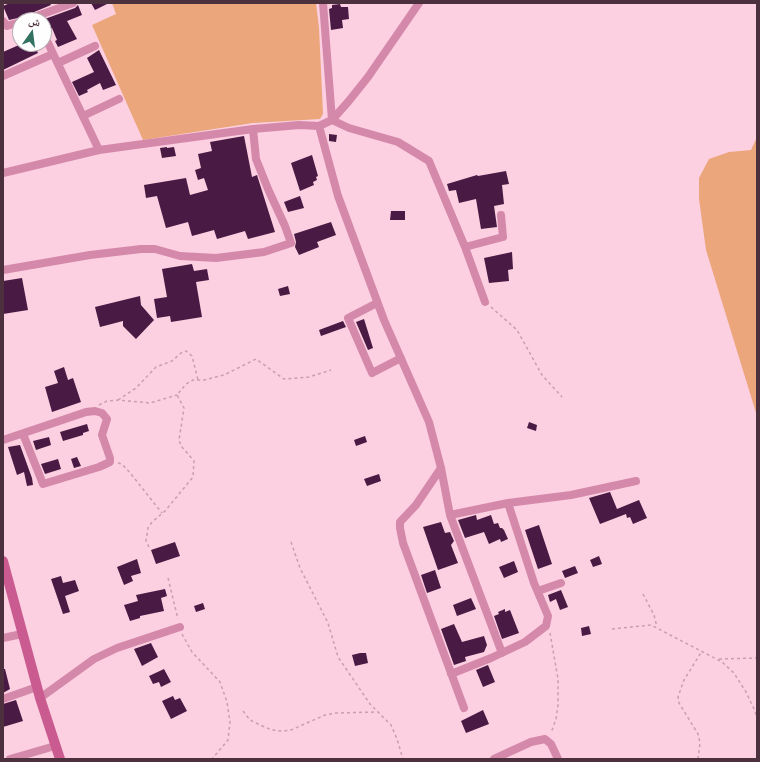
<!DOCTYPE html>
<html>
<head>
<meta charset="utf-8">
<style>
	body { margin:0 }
	#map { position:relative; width:760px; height:762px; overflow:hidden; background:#fccfe1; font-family:Mulish,"Noto Naskh Arabic",sans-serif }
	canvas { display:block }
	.frame { position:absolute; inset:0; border:4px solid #4d303d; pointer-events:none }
	.north { position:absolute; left:12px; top:12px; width:40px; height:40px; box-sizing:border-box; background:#fefefe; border:1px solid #b7acb1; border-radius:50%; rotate:14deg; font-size:11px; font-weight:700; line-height:16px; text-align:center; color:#4d303d }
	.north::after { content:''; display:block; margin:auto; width:14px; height:18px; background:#337260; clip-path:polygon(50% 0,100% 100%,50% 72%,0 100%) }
</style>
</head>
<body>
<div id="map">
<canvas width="760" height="762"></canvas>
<div class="frame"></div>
<div class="north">ش</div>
</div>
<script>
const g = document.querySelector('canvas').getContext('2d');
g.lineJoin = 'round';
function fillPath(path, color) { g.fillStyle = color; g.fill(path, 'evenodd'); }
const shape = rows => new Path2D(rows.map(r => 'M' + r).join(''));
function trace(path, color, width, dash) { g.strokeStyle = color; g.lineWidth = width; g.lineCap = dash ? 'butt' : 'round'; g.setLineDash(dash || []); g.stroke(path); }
const green = shape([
	[112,3,316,3,319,28,323,114,320,119,253,123,143,140,92,25,116,14],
	[757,137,757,416,706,250,699,199,699,178,709,159,729,152,751,150]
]);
const building = shape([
	[10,3,50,3,51,5,22,17,9,20,3,6],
	[91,3,109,3,95,10],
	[340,4,341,7,348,7,349,19,342,20,343,28,331,30,329,9,332,8,332,5],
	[78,5,82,15,67,21,77,39,58,47,55,41,57,40,52,28,46,31,44,20,42,20,75,8],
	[20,28,20,44,34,44,38,53,3,70,3,52,19,45,13,30],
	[99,50,116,85,103,90,100,83,87,90,88,92,79,96,72,82,94,72,87,58],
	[329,134,337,135,336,142,329,141],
	[244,136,252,177,257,175,275,232,248,239,245,231,217,239,214,230,192,236,188,222,166,228,157,196,146,198,144,185,186,178,190,195,208,190,204,178,198,180,195,170,201,168,198,154,212,151,210,142],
	[167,147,167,148,174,147,176,156,162,158,160,148],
	[312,155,318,176,316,177,317,180,313,182,314,185,300,191,291,163],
	[506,171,509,184,502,185,504,204,494,206,497,227,481,229,476,199,459,203,456,190,449,191,447,184,477,175,478,176],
	[300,196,304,208,288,212,284,202],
	[391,211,405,211,405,220,390,220],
	[331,222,336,235,317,242,319,247,299,255,295,247,296,242,294,234],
	[512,252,513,269,508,270,509,281,489,283,484,258],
	[192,264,194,271,207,269,209,280,196,282,202,317,171,322,170,316,157,318,154,299,167,297,162,269],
	[22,278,28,310,3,314,3,281],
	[288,286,290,294,280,296,278,289],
	[140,296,141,305,154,320,136,339,123,326,123,321,100,327,95,307],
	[364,319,373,348,368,350,356,322],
	[343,321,346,327,321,336,319,330],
	[64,367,68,380,73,378,81,402,52,412,45,387,58,383,54,371],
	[529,422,537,425,536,431,527,428],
	[87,424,89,431,83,433,83,435,63,441,60,432],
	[365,436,367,442,356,446,354,440],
	[49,437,51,445,36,450,33,441],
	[20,445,32,478,33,485,27,486,24,472,17,475,8,447],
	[77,457,81,466,74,468,71,459],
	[58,459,61,469,45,474,41,464],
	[379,474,381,481,367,486,364,479],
	[610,492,617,509,639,500,647,518,633,524,630,517,627,518,626,514,600,524,589,498],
	[476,515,477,520,491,515,494,524,498,523,500,528,502,528,504,530,508,539,501,542,500,539,489,544,484,532,465,538,458,520],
	[441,522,445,533,450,532,454,541,451,545,458,563,438,570,423,527],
	[539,525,552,564,538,569,525,530],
	[175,542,180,556,156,564,151,550],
	[599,556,602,564,593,567,590,560],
	[137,559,141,573,131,576,133,581,124,585,117,567],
	[514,561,518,572,504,578,499,567],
	[575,566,578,573,565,578,562,571],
	[435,570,441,588,427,593,421,575],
	[61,576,63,583,75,580,79,591,65,596,70,612,63,614,51,579],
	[165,589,167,596,161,598,164,611,140,616,140,618,130,621,124,605,138,601,136,595],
	[561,590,568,607,560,610,556,599,550,602,548,595],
	[471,598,476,609,457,616,453,605],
	[203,603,205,609,196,612,194,606],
	[505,609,505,612,510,610,519,633,502,639,494,616,499,614,498,612],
	[454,624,462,642,484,636,487,645,484,652,465,657,466,661,454,665,441,629],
	[589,626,591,634,582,636,581,628],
	[151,643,158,657,142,666,134,649],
	[360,653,366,653,368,663,355,666,352,655],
	[488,665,495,682,483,687,476,670],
	[3,669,5,669,10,689,3,693],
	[164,669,171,682,161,687,159,682,153,684,149,676],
	[173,696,175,700,180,698,187,711,171,719,162,701],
	[16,700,23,721,3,727,3,704],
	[483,710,489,724,466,733,461,721]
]);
const path = shape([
	[491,307,517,330,542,375,562,397],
	[118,400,136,388,156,367,172,361,181,353,186,351,192,356,198,380],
	[99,405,107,401,118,400,150,403,177,395],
	[118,463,122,464,131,474,162,513],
	[291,542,300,568,328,623,338,657,370,704,391,725,397,739,403,759],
	[149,547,146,541,148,528,152,522,165,511,193,477,194,461,181,446,179,440,184,408,177,395,186,384,193,380,204,380,224,375,256,359,284,379,309,377,331,370],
	[168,578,178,619],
	[643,594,654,615,657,627],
	[612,629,651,625,722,662,734,673,746,692,755,711,757,719],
	[550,633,558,679,558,705,556,719,551,733],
	[182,634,192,652,220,682,227,702,230,722,228,740,212,759],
	[719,659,757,658],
	[243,711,250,720,260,725,272,730,282,731,291,730,325,715,336,713,377,712],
	[698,759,700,743,698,734,679,703,678,697,684,680,702,651]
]);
const street = shape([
	[323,3,332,120,349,128,398,142,429,161,465,247,503,237,501,215],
	[26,20,73,3],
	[3,21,7,26,20,22],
	[48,43,99,150],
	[58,63,95,46],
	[3,76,53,54],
	[83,116,119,99],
	[319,126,338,196,384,320,429,422,441,468,450,515,502,653],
	[3,173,99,150,253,129,299,125,319,126,332,120,348,102,368,77,419,3],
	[465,247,485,302],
	[3,270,90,255,141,249,155,249,180,256,216,258,264,252,291,243,285,226,268,189,256,159,253,129],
	[377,303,348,318,372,373,401,358],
	[3,440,86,412,95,411,102,413,107,419,102,435,110,458,110,462,99,467,43,484,23,434],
	[441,468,416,505,400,522,400,528,403,543,464,708],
	[450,515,508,503,571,495,636,481],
	[538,591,561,583],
	[3,638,22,634],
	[451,674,491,658,525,642,546,626,548,616,534,583,508,503],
	[40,698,94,659,117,648,180,627],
	[3,699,37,687],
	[10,759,55,746],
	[494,759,531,742,545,739,551,744,558,759]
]);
const secondary = shape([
	[3,561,40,698,60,759]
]);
fillPath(green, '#eba67b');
fillPath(building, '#491a44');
trace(path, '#c79faf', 1.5, [3, 3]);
trace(street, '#d589aa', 8);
trace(secondary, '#ca5b91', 10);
</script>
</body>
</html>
